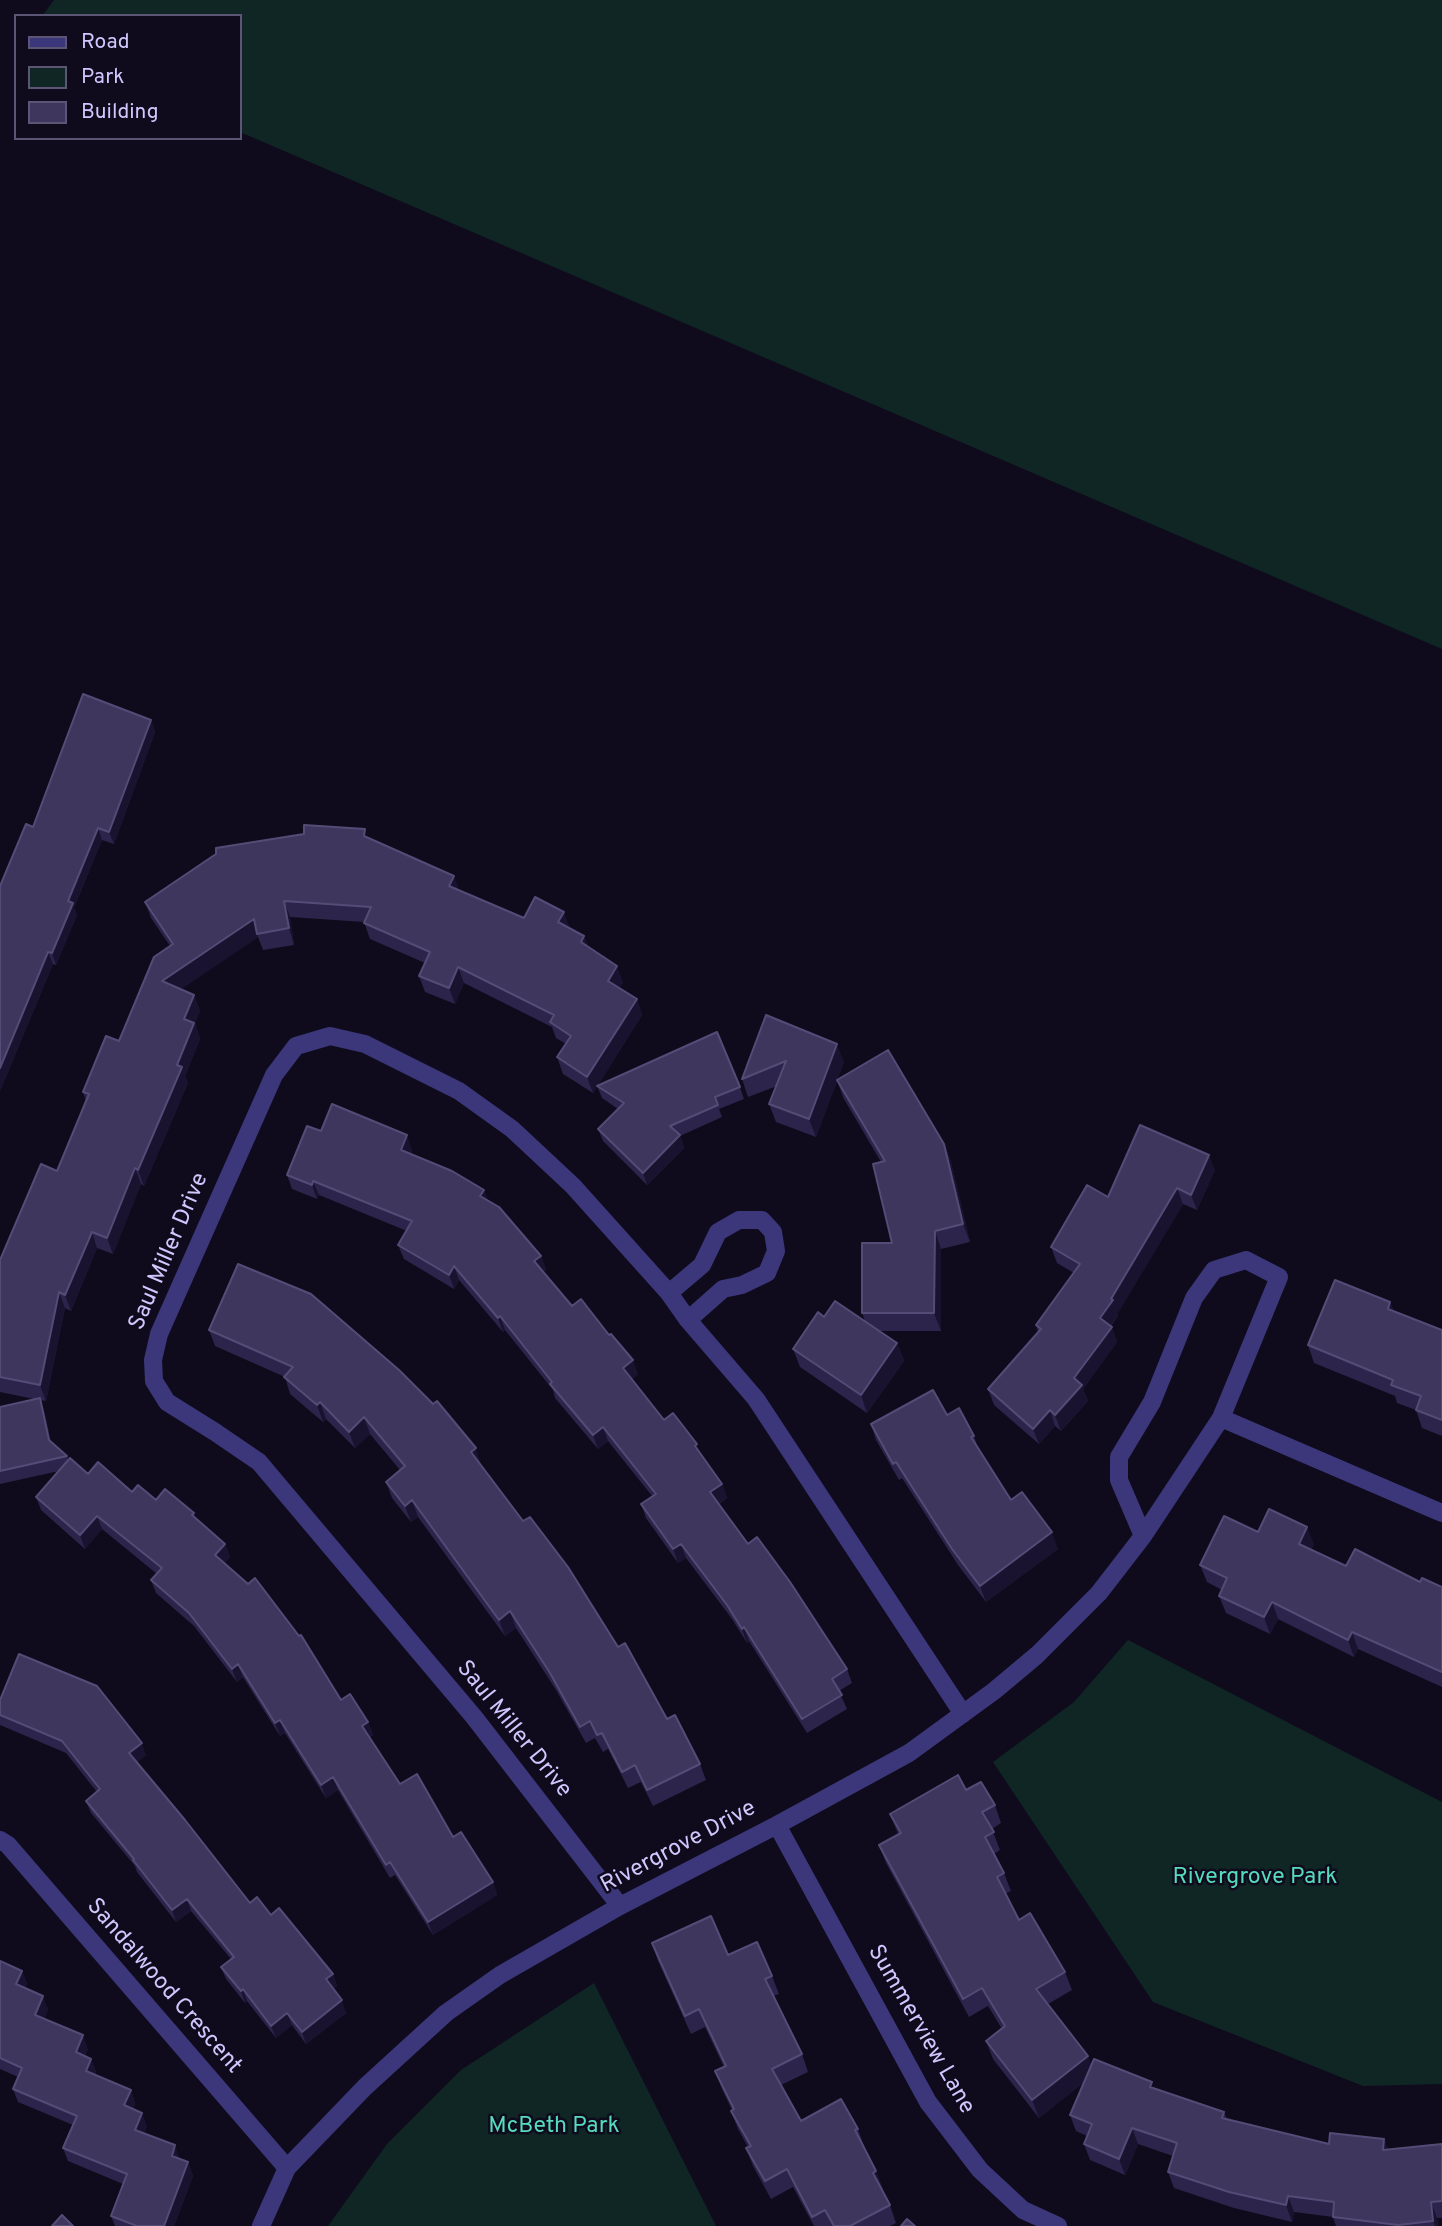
<!DOCTYPE html>
<html>
<head>
<meta charset="utf-8">
<style>
	body { margin:0 }
	#map { position:relative; width:1442px; height:2226px; overflow:hidden; background:#0f0b1c; font-family:Overpass,sans-serif }
	canvas { display:block }
	.legend { position:absolute; left:14px; top:14px; width:228px; height:126px; box-sizing:border-box; background:#0f0b1c; border:2px solid #5c5676; margin:0; padding:9px 12px; list-style:none; font-size:21px; color:#cfc7fe }
	.legend li { display:flex; align-items:center; gap:14px; height:35px }
	.legend b { width:35px; border:2px solid #5c5676 }
</style>
</head>
<body>
<div id="map">
<canvas width="1442" height="2226"></canvas>
<ul class="legend">
<li><b style="height:9px;background:#3b377a"></b>Road</li>
<li><b style="height:19px;background:#0f2625"></b>Park</li>
<li><b style="height:19px;background:#3e365d"></b>Building</li>
</ul>
</div>
<script>
const g = document.querySelector('canvas').getContext('2d');
g.lineJoin = 'round';
function fillPath(path, color) { g.fillStyle = color; g.fill(path, 'evenodd'); }
const shape = rows => new Path2D(rows.map(r => 'M' + r).join(''));
function trace(path, color, width, dash) { g.strokeStyle = color; g.lineWidth = width; g.lineCap = dash ? 'butt' : 'round'; g.setLineDash(dash || []); g.stroke(path); }
function label(font, color, halo, rows, align = 'center') {
  g.font = font + ' Overpass,sans-serif'; g.lineWidth = 5; g.setLineDash([]); g.textBaseline = 'middle'; g.strokeStyle = halo; g.fillStyle = color; for (const [text, x, y, turn = 0] of rows) {
    g.save(); g.translate(x, y); g.rotate((+turn || 0) * Math.PI / 180); g.textAlign = isNaN(turn) ? turn : align; if (halo) g.strokeText(text, 0, 0); g.fillText(text, 0, 0); g.restore();
  }
}
const green = shape([
	[54,0,1442,0,1442,649,240,132,240,16,42,16],
	[1128,1640,1442,1802,1442,2084,1363,2086,1153,2002,993,1762,1074,1702],
	[594,1983,716,2226,328,2226,387,2144,461,2070]
]);
const minor = shape([
	[669,1293,702,1265,718,1232,739,1220,762,1220,773,1232,776,1251,767,1273,742,1285,723,1289,688,1320],
	[1221,1418,1442,1513],
	[777,1825,928,2102,980,2170,1023,2210,1058,2226],
	[0,1840,8,1845,287,2168],
	[620,1906,474,1717,259,1462,215,1432,167,1402,154,1381,153,1360,159,1334,274,1075,296,1046,330,1036,365,1044,459,1091,512,1129,573,1186,669,1293,688,1320,756,1399,963,1714],
	[261,2226,287,2168,365,2087,446,2013,500,1975,620,1906,777,1825,909,1753,994,1691,1037,1655,1099,1593,1143,1536,1221,1418,1279,1277,1246,1260,1214,1270,1194,1298,1152,1402,1119,1457,1119,1480,1143,1536]
]);
const wall = shape([
	[151,720,155,732,114,844,102,840,74,908,77,915,56,965,53,964,0,1091,33,827],
	[368,838,459,890,524,918,569,928,584,936,588,947,623,982,619,988,637,999,642,1015,598,1085,740,1087,744,1099,719,1109,722,1117,680,1136,684,1148,647,1185,603,1141,598,1129,618,1109,602,1098,597,1086,593,1093,563,1074,557,1057,566,1044,556,1038,552,1027,464,983,455,1004,425,992,419,976,425,963,370,939,364,922,290,917,294,945,263,950,258,937,181,989,194,995,200,1011,195,1023,200,1039,185,1076,188,1083,144,1186,141,1184,113,1254,97,1248,71,1311,65,1308,46,1401,40,1400,44,1410,51,1442,67,1456,68,1460,88,1474,132,1492,194,1513,195,1518,225,1544,230,1557,224,1563,341,1700,368,1722,373,1735,370,1737,400,1784,453,1837,493,1882,497,1895,433,1935,395,1875,390,1878,338,1790,326,1798,285,1733,280,1736,243,1677,237,1682,194,1626,156,1593,151,1580,157,1574,102,1529,85,1549,41,1510,36,1497,59,1471,0,1484,0,1407,34,1399,0,1392,0,1260,57,1171,86,1101,83,1092,119,1041,170,946,151,918,145,902],
	[766,1015,844,1062,837,1080,944,1144,951,1162,970,1242,941,1249,941,1331,880,1331,897,1343,904,1361,867,1413,800,1367,793,1349,824,1317,865,1321,862,1313,892,1243,881,1162,844,1099,837,1081,816,1137,776,1122,769,1104,777,1086,748,1097,742,1079],
	[321,1131,412,1150,411,1154,484,1190,488,1201,541,1256,546,1270,543,1272,572,1306,638,1374,632,1379,664,1420,700,1453,722,1484,727,1498,719,1504,748,1544,847,1669,852,1683,839,1691,847,1709,807,1733,749,1641,747,1643,732,1619,686,1558,678,1563,646,1518,641,1504,652,1496,608,1441,598,1449,555,1398,553,1390,505,1330,503,1332,459,1280,454,1289,404,1259,398,1245,407,1231,319,1195,317,1199,292,1189,287,1175],
	[1215,1170,1197,1210,1183,1204,1117,1314,1118,1316,1111,1326,1117,1342,1083,1389,1088,1401,1061,1431,1055,1426,1039,1444,994,1405,988,1389,1038,1333,1036,1325,1074,1273,1057,1263,1051,1247,1108,1197],
	[238,1264,481,1464,481,1465,618,1647,667,1719,700,1764,706,1780,653,1806,641,1782,628,1788,608,1749,603,1752,595,1738,586,1743,556,1690,516,1628,505,1636,418,1517,411,1522,392,1498,386,1482,400,1470,370,1434,355,1448,326,1419,323,1422,290,1394,285,1377,215,1346,209,1330],
	[1390,1302,1394,1312,1442,1330,1442,1436,1422,1428,1416,1410,1397,1403,1395,1396,1314,1363,1308,1345],
	[947,1415,974,1436,978,1448,1011,1500,1058,1549,986,1602,958,1565,902,1478,899,1480,876,1440,871,1424],
	[1258,1532,1314,1544,1311,1550,1346,1566,1442,1587,1442,1687,1358,1649,1354,1657,1278,1619,1270,1634,1226,1613,1219,1596,1222,1590,1207,1582,1200,1565],
	[0,1700,146,1755,137,1762,250,1903,271,1915,333,1974,337,1986,333,1989,346,2013,306,2044,292,2025,276,2038,247,2001,245,2003,226,1979,221,1967,231,1959,191,1911,176,1922,137,1872,135,1866,91,1813,86,1801,97,1792,66,1753,0,1725],
	[966,1790,995,1805,1001,1823,992,1829,1000,1850,994,1854,1004,1873,1011,1891,1005,1894,1019,1920,1065,1972,1072,1990,1048,2004,1088,2056,1091,2065,1154,2089,1224,2112,1227,2119,1329,2144,1384,2139,1388,2150,1442,2144,1442,2218,1437,2218,1438,2226,1336,2226,1333,2217,1294,2212,1292,2222,1234,2208,1174,2188,1168,2172,1173,2156,1138,2144,1125,2175,1090,2160,1084,2144,1087,2136,1076,2131,1070,2115,1084,2082,1039,2118,993,2059,986,2041,1002,2029,988,2006,969,2017,886,1863,879,1845,898,1834,890,1814],
	[652,1943,772,1976,779,1994,773,1996,802,2054,808,2072,781,2085,801,2121,858,2129,864,2147,876,2171,883,2189,882,2190,890,2205,896,2223,890,2226,814,2226,793,2187,771,2199,753,2166,746,2148,748,2147,738,2129,731,2111,732,2110,722,2089,715,2071,724,2067,705,2027,691,2034,658,1961],
	[0,1961,22,1971,27,1984,25,1988,48,2009,44,2019,88,2049,85,2056,91,2059,96,2072,95,2075,131,2090,135,2104,133,2109,147,2126,144,2133,180,2159,188,2162,193,2176,174,2226,115,2226,111,2216,123,2184,68,2161,63,2148,73,2125,18,2102,13,2089,18,2077,0,2069]
]);
const shadedWall = shape([
	[151,720,155,732,114,844,109,832],
	[98,828,102,840,74,908,77,915,56,965,52,953,68,901],
	[454,876,460,892,449,886],
	[284,901,290,917,294,945,289,928],
	[564,912,570,928,558,922],
	[254,919,258,937,168,998,162,981],
	[584,936,590,952,581,942],
	[48,952,53,964,0,1091,0,1068],
	[617,966,623,982,614,997,608,981],
	[458,967,464,983,455,1004,449,988],
	[194,995,200,1011,195,1023,200,1039,185,1076,188,1083,144,1186,138,1170,177,1065,184,1019],
	[637,999,642,1015,593,1093,587,1077],
	[837,1044,844,1062,816,1137,809,1119],
	[407,1135,412,1150,406,1164,401,1150],
	[680,1135,684,1148,647,1185,643,1173],
	[944,1144,951,1162,970,1242,963,1224],
	[1209,1155,1215,1170,1197,1210,1191,1195],
	[135,1168,141,1184,113,1254,107,1238],
	[313,1181,319,1195,317,1199,312,1185],
	[1177,1188,1183,1204,1117,1314,1118,1316,1105,1333,1100,1318],
	[484,1190,489,1204,480,1196],
	[935,1231,941,1249,941,1331,934,1313],
	[92,1232,97,1248,71,1311,65,1295],
	[541,1256,546,1270,539,1275,534,1261],
	[454,1266,459,1280,454,1289,449,1275],
	[59,1292,65,1308,46,1401,40,1385],
	[1390,1302,1397,1320,1388,1309],
	[500,1316,505,1330,503,1332,498,1318],
	[1112,1327,1117,1342,1083,1389,1088,1401,1061,1431,1055,1415,1074,1378],
	[897,1343,904,1361,867,1413,861,1395],
	[633,1360,638,1374,628,1382,623,1368],
	[40,1398,44,1410,53,1453,49,1440],
	[320,1402,326,1419,323,1422,317,1405],
	[1050,1410,1055,1426,1039,1444,1033,1429],
	[364,1417,370,1434,355,1448,349,1432],
	[603,1427,608,1441,598,1449,593,1435],
	[476,1448,481,1464,477,1468,471,1452],
	[722,1484,727,1498,715,1506,710,1492],
	[412,1500,418,1517,411,1522,405,1506],
	[97,1516,102,1529,85,1549,80,1535],
	[1307,1527,1314,1544,1306,1561,1299,1544],
	[1052,1532,1058,1549,986,1602,980,1586],
	[225,1544,230,1557,220,1568,215,1555],
	[681,1544,686,1558,678,1563,673,1549],
	[1272,1602,1278,1619,1270,1634,1264,1617],
	[510,1611,516,1628,505,1636,499,1620],
	[744,1627,749,1641,747,1643,742,1629],
	[1352,1632,1358,1649,1354,1657,1348,1640],
	[238,1664,243,1677,237,1682,232,1669],
	[280,1720,285,1733,280,1736,275,1723],
	[368,1722,373,1735,367,1739,362,1726],
	[142,1743,146,1755,133,1765,129,1753],
	[333,1777,338,1790,326,1798,321,1785],
	[493,1882,497,1895,433,1935,428,1922],
	[187,1899,191,1911,176,1922,172,1910],
	[22,1971,27,1984,21,1997,16,1984],
	[333,1974,337,1986,330,1992,326,1979],
	[243,1989,247,2001,245,2003,241,1991],
	[43,1996,48,2009,40,2028,35,2015],
	[342,2000,346,2013,306,2044,302,2032],
	[287,2013,292,2025,276,2038,271,2026],
	[83,2035,88,2049,81,2065,76,2052],
	[1088,2056,1095,2074,1039,2118,1032,2100],
	[91,2059,96,2072,91,2084,86,2071],
	[131,2090,135,2104,129,2119,124,2105],
	[142,2113,147,2126,140,2143,135,2130],
	[1132,2128,1138,2144,1125,2175,1119,2159],
	[1384,2139,1390,2155,1383,2150],
	[175,2145,180,2159,172,2156],
	[188,2162,193,2176,174,2226,164,2226],
	[876,2171,883,2189,879,2191,873,2173],
	[1288,2196,1294,2212,1292,2222,1286,2205],
	[1431,2202,1437,2218,1438,2226,1435,2226,1433,2221]
]);
const building = shape([
	[83,694,151,720,109,832,98,828,68,901,73,903,52,953,48,952,0,1068,0,886,26,824,33,827,83,694],
	[304,825,365,829,364,836,454,876,449,886,524,918,535,897,564,912,558,922,584,936,581,942,617,966,608,981,637,999,587,1077,557,1057,571,1036,550,1022,554,1015,458,967,449,988,419,976,430,952,364,923,371,907,284,901,289,928,257,934,254,919,162,981,194,995,184,1019,194,1023,177,1065,182,1067,138,1170,135,1168,107,1238,92,1232,65,1295,59,1292,40,1385,0,1377,0,1260,41,1164,57,1171,89,1094,83,1092,106,1036,119,1041,154,957,173,944,145,902,216,854,216,848,304,834,304,825],
	[766,1015,837,1044,809,1119,769,1104,786,1061,742,1079,766,1015],
	[717,1032,740,1087,715,1097,718,1105,670,1126,680,1135,643,1173,598,1129,624,1103,597,1086,717,1032],
	[888,1050,944,1144,963,1224,935,1231,934,1313,862,1313,862,1243,892,1243,873,1164,885,1161,837,1080,888,1050],
	[332,1104,407,1135,401,1150,452,1171,484,1190,480,1196,499,1207,541,1256,534,1261,572,1306,581,1299,609,1335,611,1334,633,1360,623,1368,664,1420,673,1413,697,1444,695,1446,722,1484,710,1492,748,1544,757,1537,790,1582,847,1669,832,1679,842,1695,802,1719,744,1627,742,1629,727,1605,681,1544,673,1549,641,1504,656,1494,603,1427,593,1435,550,1384,552,1382,500,1316,498,1318,454,1266,449,1275,398,1245,412,1221,313,1181,312,1185,287,1175,307,1126,321,1131,332,1104],
	[1140,1125,1209,1155,1191,1195,1177,1188,1111,1299,1113,1300,1100,1318,1112,1327,1074,1378,1082,1385,1055,1415,1050,1410,1033,1429,988,1389,1041,1329,1036,1325,1080,1264,1051,1247,1087,1185,1108,1197,1140,1125],
	[238,1264,311,1294,399,1370,433,1404,437,1401,476,1448,471,1452,523,1521,530,1517,568,1567,618,1647,625,1643,667,1719,675,1715,700,1764,647,1790,635,1765,622,1772,602,1733,597,1735,590,1721,580,1727,550,1673,510,1611,499,1620,412,1500,405,1506,386,1482,405,1466,364,1417,349,1432,320,1402,317,1405,284,1377,293,1367,209,1330,238,1264],
	[1335,1280,1390,1302,1388,1309,1442,1330,1442,1420,1416,1410,1421,1396,1391,1385,1393,1380,1308,1345,1335,1280],
	[835,1301,897,1343,861,1395,793,1349,818,1312,824,1317,835,1301],
	[933,1390,947,1415,959,1408,974,1436,971,1437,1011,1500,1022,1492,1052,1532,980,1586,952,1549,896,1462,893,1464,871,1424,933,1390],
	[40,1398,49,1440,67,1456,0,1471,0,1407,40,1398],
	[70,1458,88,1474,98,1462,132,1492,138,1485,156,1500,165,1489,194,1513,192,1515,225,1544,215,1555,248,1584,255,1578,299,1636,301,1635,341,1700,350,1694,368,1722,362,1726,400,1784,417,1774,453,1837,461,1832,493,1882,428,1922,390,1862,386,1865,333,1777,321,1785,280,1720,275,1723,238,1664,232,1669,189,1613,151,1580,162,1568,97,1516,80,1535,36,1497,70,1458],
	[1269,1509,1307,1527,1299,1544,1346,1566,1355,1549,1420,1582,1422,1578,1442,1587,1442,1672,1352,1632,1348,1640,1272,1602,1264,1617,1219,1596,1227,1578,1200,1565,1224,1516,1258,1532,1269,1509],
	[19,1654,97,1686,142,1743,129,1753,185,1820,250,1903,257,1897,271,1915,279,1908,333,1974,326,1979,342,2000,302,2032,287,2013,271,2026,243,1989,241,1991,221,1967,234,1957,187,1899,172,1910,133,1860,134,1859,86,1801,100,1789,62,1741,0,1715,0,1700,19,1654],
	[958,1775,966,1790,981,1782,995,1805,982,1812,994,1832,985,1837,1004,1873,997,1877,1019,1920,1030,1913,1065,1972,1036,1989,1088,2056,1032,2100,986,2041,1005,2026,982,1988,963,1999,879,1845,901,1833,890,1814,958,1775],
	[711,1916,728,1955,757,1942,772,1976,765,1979,802,2054,772,2069,801,2121,841,2099,858,2129,855,2130,876,2171,873,2173,890,2205,850,2226,834,2226,825,2210,812,2217,787,2169,765,2181,746,2148,751,2146,731,2111,734,2109,715,2071,726,2066,699,2009,685,2016,652,1943,711,1916],
	[0,1961,22,1971,16,1984,43,1996,35,2015,83,2035,76,2052,91,2059,86,2071,131,2090,124,2105,142,2113,135,2130,175,2145,172,2156,188,2162,164,2226,137,2226,111,2216,127,2174,63,2148,77,2116,13,2089,22,2068,0,2058,0,1961],
	[1094,2059,1152,2082,1150,2087,1224,2112,1222,2118,1329,2144,1330,2133,1384,2139,1383,2150,1442,2144,1442,2201,1431,2202,1433,2221,1398,2225,1333,2217,1334,2202,1288,2196,1286,2205,1229,2192,1168,2172,1177,2143,1132,2128,1119,2159,1084,2144,1092,2124,1070,2115,1094,2059],
	[62,2215,73,2226,52,2226,62,2215],
	[907,2219,915,2226,901,2226,907,2219]
]);
const streetNames = [
	["Saul Miller Drive",170,1252,-67],
	["Saul Miller Drive",513,1730,51],
	["Rivergrove Drive",679,1848,-28],
	["Sandalwood Crescent",163,1987,49],
	["Summerview Lane",920,2030,60]
];
const parkNames = [
	["Rivergrove Park",1255,1878],
	["McBeth Park",554,2127]
];
fillPath(green, '#0f2625');
trace(minor, '#3b377a', 18);
fillPath(wall, '#2c244a');
fillPath(shadedWall, '#19132f');
fillPath(building, '#3e365d');
trace(building, '#544c76', 2);
label('23px', '#cfc7fe', '#0f0b1c', streetNames);
label('23px', '#56dbbe', '#0f0b1c', parkNames);
</script>
</body>
</html>
